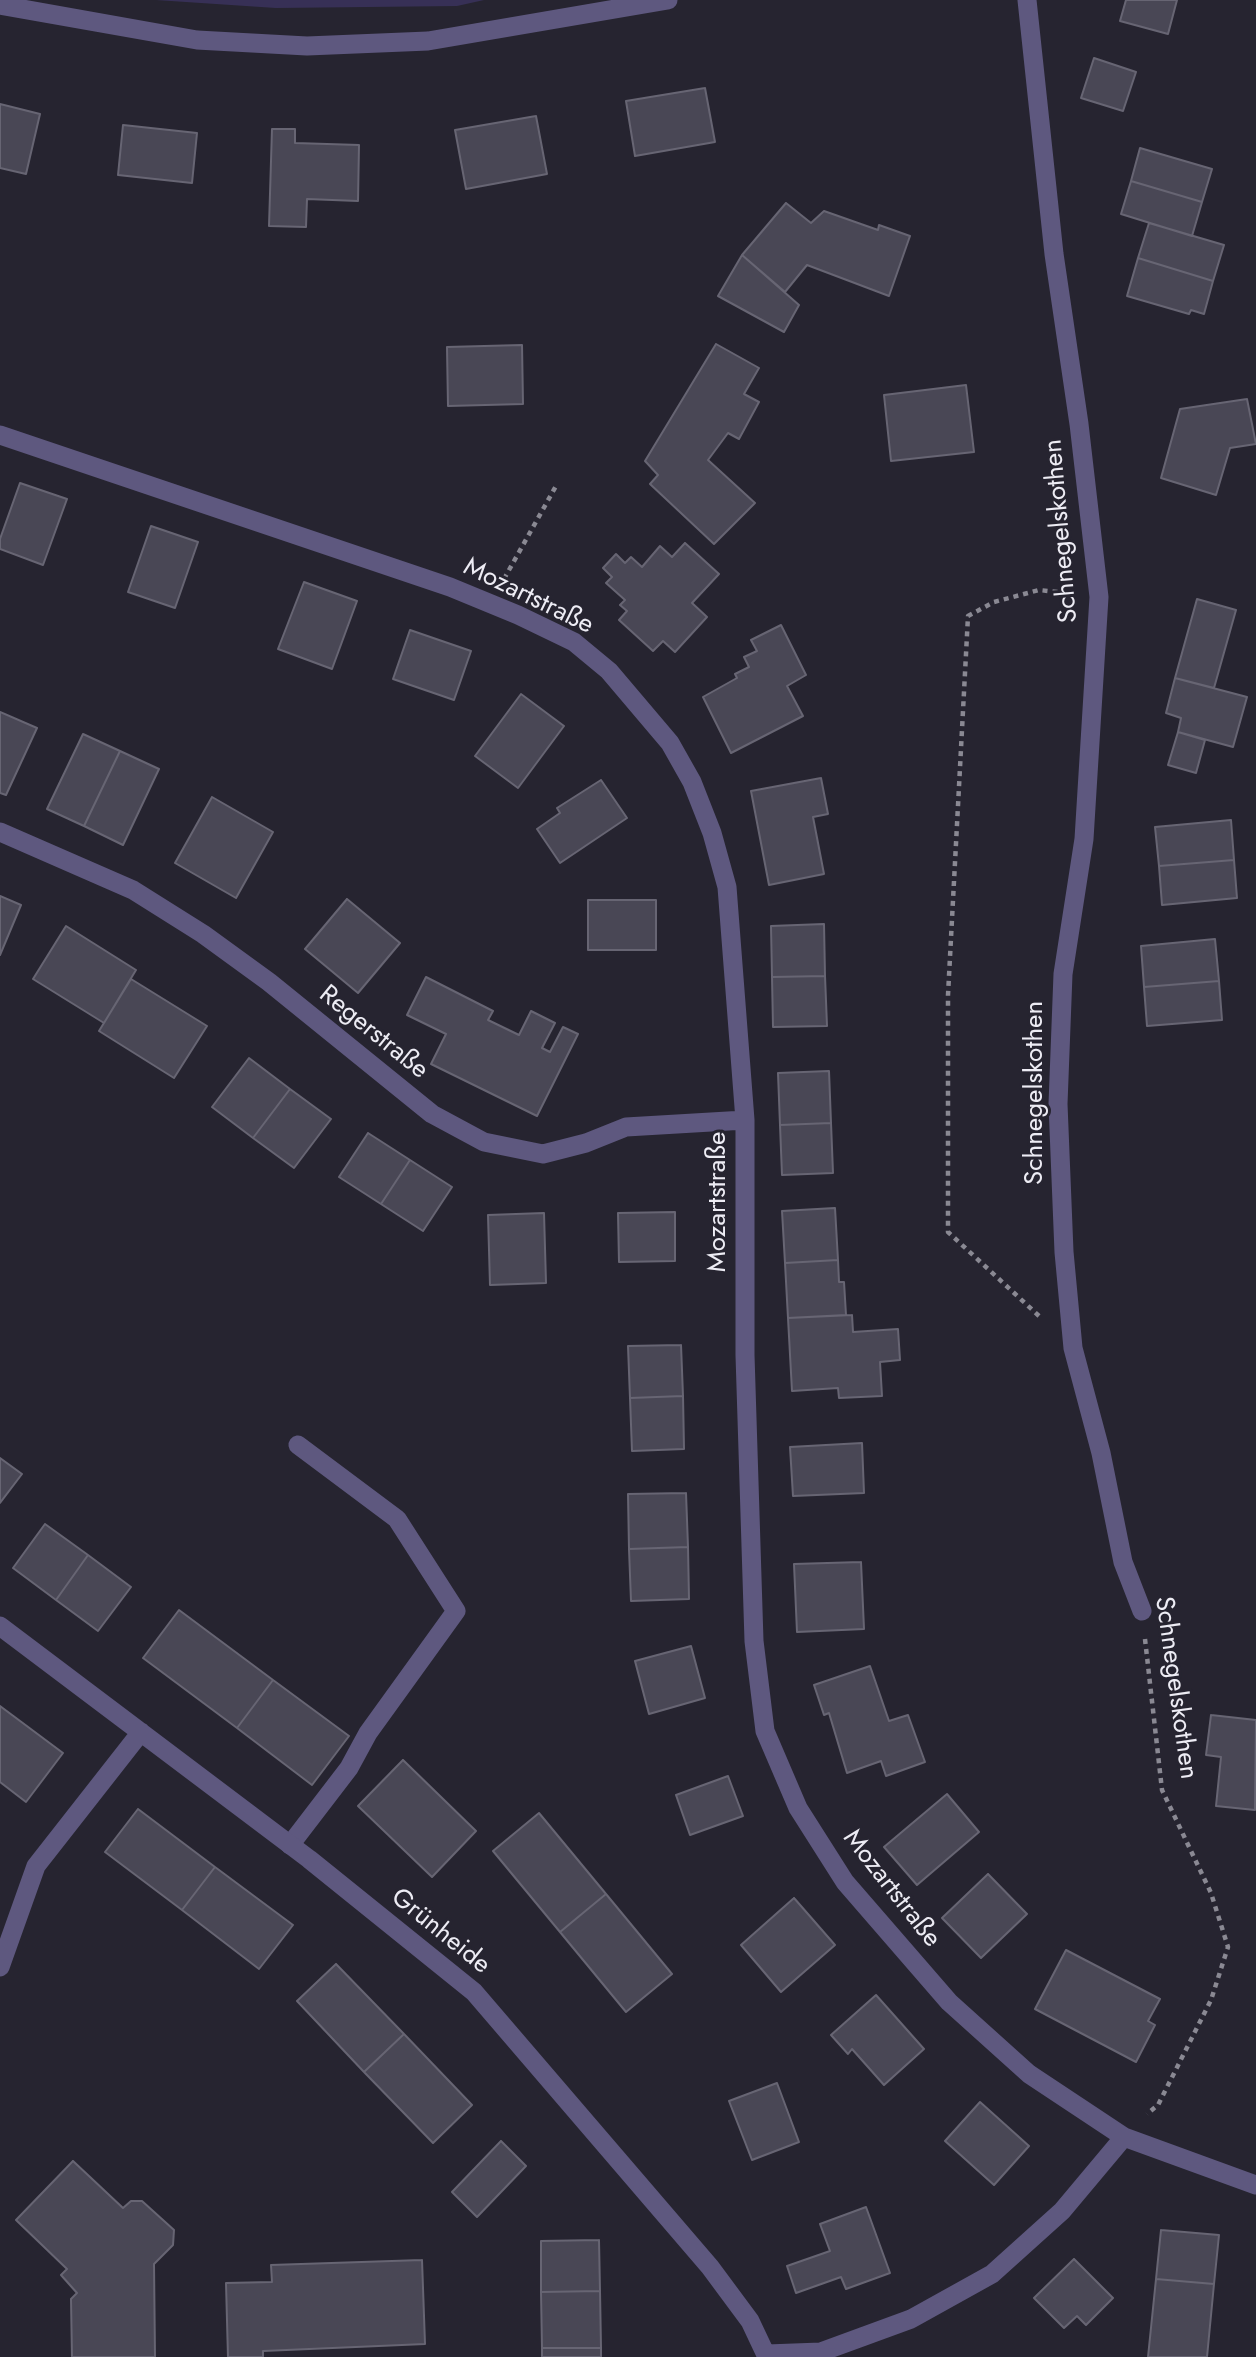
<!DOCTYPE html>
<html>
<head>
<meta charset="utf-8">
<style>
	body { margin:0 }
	canvas { display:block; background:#262430 }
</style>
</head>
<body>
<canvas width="1256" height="2357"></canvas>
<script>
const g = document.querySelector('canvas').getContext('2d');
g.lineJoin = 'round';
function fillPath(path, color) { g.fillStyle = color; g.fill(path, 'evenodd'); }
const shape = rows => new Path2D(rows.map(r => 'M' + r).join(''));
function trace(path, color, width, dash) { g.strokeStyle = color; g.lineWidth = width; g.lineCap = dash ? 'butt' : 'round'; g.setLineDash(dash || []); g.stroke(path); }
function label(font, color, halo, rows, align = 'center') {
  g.font = font + ' Jost,sans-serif'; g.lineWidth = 6; g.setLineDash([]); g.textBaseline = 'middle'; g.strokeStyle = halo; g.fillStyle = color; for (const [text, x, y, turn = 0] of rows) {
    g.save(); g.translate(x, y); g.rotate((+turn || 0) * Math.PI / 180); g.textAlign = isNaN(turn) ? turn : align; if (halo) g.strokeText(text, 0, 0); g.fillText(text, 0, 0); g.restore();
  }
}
const green = shape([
	[156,0,484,0,457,6,276,8]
]);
const building = shape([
	[1126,0,1177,0,1168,34,1120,21,1126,0],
	[1094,58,1136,72,1123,111,1081,98,1094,58],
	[705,88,715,142,635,156,626,101,705,88],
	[0,104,40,114,26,174,0,168,0,104],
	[536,116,547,174,466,189,455,130,536,116],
	[123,125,197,133,192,183,118,175,123,125],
	[272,129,295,129,295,143,359,145,358,201,307,199,306,227,269,226,272,129],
	[1140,148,1212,169,1202,202,1131,181,1140,148],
	[1131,181,1202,202,1192,236,1121,214,1131,181],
	[786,203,811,223,824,211,878,230,879,225,910,236,889,296,807,265,785,292,742,255,786,203],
	[1149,223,1224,245,1213,281,1138,258,1149,223],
	[742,255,799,305,784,332,718,296,742,255],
	[1138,258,1213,281,1204,314,1191,310,1189,314,1127,296,1138,258],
	[716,344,759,368,744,394,759,402,739,439,728,433,708,460,755,503,714,544,650,484,658,475,645,461,716,344],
	[522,345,523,404,448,406,447,347,522,345],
	[966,385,974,452,891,461,884,395,966,385],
	[1247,399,1256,444,1230,448,1216,495,1161,478,1180,409,1247,399],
	[20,483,67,499,43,565,0,549,0,539,20,483],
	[151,526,198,542,175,608,128,592,151,526],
	[685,543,719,574,692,603,707,617,675,652,663,641,653,651,619,620,627,611,620,605,625,600,606,583,612,577,603,568,616,554,625,563,631,557,642,567,660,546,672,557,685,543],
	[304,582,357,601,332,669,278,649,304,582],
	[1197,599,1236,610,1214,688,1175,678,1197,599],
	[781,625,806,675,787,686,803,716,731,753,703,697,737,678,735,674,749,667,744,657,757,651,751,640,781,625],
	[410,630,471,651,454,700,393,679,410,630],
	[1175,678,1247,697,1233,747,1178,732,1181,718,1166,713,1175,678],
	[521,694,564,726,518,788,475,756,521,694],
	[0,712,37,728,6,795,0,793,0,712],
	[1178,732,1205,740,1196,773,1168,765,1178,732],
	[83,734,120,751,84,826,47,809,83,734],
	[120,751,159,769,123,845,84,826,120,751],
	[821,778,828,814,813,817,824,874,769,885,751,791,821,778],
	[601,780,627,818,560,863,537,829,560,813,557,808,601,780],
	[212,797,273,832,236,898,175,863,212,797],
	[1231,820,1234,860,1159,866,1155,827,1231,820],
	[1234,860,1237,898,1162,905,1159,866,1234,860],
	[0,896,21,905,0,955,0,896],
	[347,899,400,943,358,993,305,949,347,899],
	[588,900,656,900,656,950,588,950,588,900],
	[824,924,825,976,772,977,771,926,824,924],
	[66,926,136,970,104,1023,33,979,66,926],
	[1215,939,1219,981,1144,987,1141,946,1215,939],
	[825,976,827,1026,773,1027,772,977,825,976],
	[426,977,493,1011,488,1020,519,1035,531,1011,555,1023,542,1048,550,1052,563,1027,578,1034,537,1116,431,1064,446,1034,407,1015,426,977],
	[131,979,207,1026,174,1078,99,1031,131,979],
	[1219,981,1222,1020,1147,1026,1144,987,1219,981],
	[249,1058,290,1089,253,1138,212,1107,249,1058],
	[829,1071,831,1123,780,1125,778,1073,829,1071],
	[290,1089,331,1119,294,1168,253,1138,290,1089],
	[831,1123,833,1173,782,1175,780,1125,831,1123],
	[368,1133,410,1160,381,1204,339,1177,368,1133],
	[410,1160,452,1187,423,1231,381,1204,410,1160],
	[835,1208,838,1260,785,1263,782,1211,835,1208],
	[675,1212,675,1261,619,1262,618,1213,675,1212],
	[544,1213,546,1283,490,1285,488,1215,544,1213],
	[838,1260,839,1282,844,1282,846,1315,788,1318,785,1263,838,1260],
	[852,1315,853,1332,898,1329,900,1360,880,1362,882,1396,839,1398,838,1388,792,1391,788,1318,852,1315],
	[681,1345,683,1396,630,1398,628,1346,681,1345],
	[683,1396,684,1449,632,1451,630,1398,683,1396],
	[862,1443,864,1493,793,1496,790,1447,862,1443],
	[0,1458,22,1474,0,1503,0,1458],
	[686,1493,688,1547,629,1549,628,1494,686,1493],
	[45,1524,88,1555,56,1600,13,1568,45,1524],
	[688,1547,689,1599,631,1601,629,1549,688,1547],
	[88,1555,131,1587,98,1631,56,1600,88,1555],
	[861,1562,864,1629,797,1632,794,1564,861,1562],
	[179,1610,273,1680,237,1728,143,1658,179,1610],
	[691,1646,705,1698,649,1714,635,1661,691,1646],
	[870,1666,889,1721,908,1715,925,1762,886,1776,881,1761,847,1773,829,1713,824,1715,814,1685,870,1666],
	[273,1680,349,1736,312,1785,237,1728,273,1680],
	[0,1706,63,1753,26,1802,0,1782,0,1706],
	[1211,1715,1256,1720,1255,1810,1216,1806,1221,1757,1206,1755,1211,1715],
	[403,1760,476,1831,432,1877,358,1806,403,1760],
	[728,1776,743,1816,690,1835,676,1795,728,1776],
	[947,1794,979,1832,917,1885,884,1847,947,1794],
	[138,1809,215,1867,182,1910,105,1852,138,1809],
	[539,1813,606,1894,560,1932,493,1851,539,1813],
	[215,1867,293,1925,259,1969,182,1910,215,1867],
	[988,1874,1027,1914,981,1958,942,1918,988,1874],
	[606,1894,672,1974,626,2012,560,1932,606,1894],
	[794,1898,835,1945,781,1992,741,1945,794,1898],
	[1066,1950,1160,1999,1148,2021,1155,2025,1136,2062,1035,2009,1066,1950],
	[336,1964,404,2034,364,2072,297,2001,336,1964],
	[876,1995,924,2049,884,2085,852,2049,848,2054,831,2035,876,1995],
	[404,2034,472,2105,433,2143,364,2072,404,2034],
	[777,2083,799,2142,752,2160,729,2101,777,2083],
	[980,2102,1029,2146,994,2185,945,2141,980,2102],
	[501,2141,526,2166,477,2217,452,2192,501,2141],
	[73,2161,123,2208,131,2201,142,2201,174,2230,173,2245,154,2264,155,2357,72,2357,71,2299,77,2293,61,2275,67,2269,16,2220,73,2161],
	[866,2207,890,2273,846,2289,841,2277,796,2293,787,2266,830,2251,820,2224,866,2207],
	[1161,2230,1219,2235,1214,2284,1156,2279,1161,2230],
	[599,2240,600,2291,541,2292,541,2241,599,2240],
	[1074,2259,1113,2298,1086,2325,1077,2316,1064,2328,1034,2298,1074,2259],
	[422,2260,425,2344,263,2351,263,2357,228,2357,226,2283,272,2282,271,2265,422,2260],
	[1156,2279,1214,2284,1207,2357,1148,2357,1156,2279],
	[600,2291,601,2348,542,2348,541,2292,600,2291],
	[542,2348,601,2348,601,2357,542,2357,542,2348]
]);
const path = shape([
	[504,579,556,486],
	[1039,1316,948,1232,948,995,968,616,994,602,1039,590,1067,593],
	[1145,1639,1162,1790,1211,1893,1228,1947,1211,2000,1158,2105,1147,2114]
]);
const service = shape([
	[290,1845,349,1768,368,1733,456,1611,397,1519,298,1445]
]);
const minor = shape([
	[1027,0,1054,254,1079,424,1099,597,1084,839,1063,974,1058,1104,1064,1252,1073,1348,1101,1453,1123,1562,1142,1611],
	[0,5,197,40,307,46,428,41,668,0],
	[0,435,450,587,518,615,574,642,609,671,670,743,692,782,712,833,727,887,745,1120,745,1355,754,1641,765,1731,798,1808,845,1882,949,2002,1029,2074,1124,2137,1256,2185],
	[0,832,133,890,203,934,269,982,432,1114,484,1142,543,1154,586,1143,626,1127,745,1120],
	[0,1626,309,1859,474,1992,710,2267,750,2321,767,2357],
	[0,1967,36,1866,141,1732],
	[767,2354,821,2352,911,2319,992,2274,1062,2211,1124,2137]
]);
const streetNames = [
	["Schnegelskothen",1062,531,-95],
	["Mozartstraße",528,597,26],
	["Regerstraße",373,1033,39],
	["Schnegelskothen",1036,1093,-90],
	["Mozartstraße",719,1202,-90],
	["Schnegelskothen",1175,1688,82],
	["Mozartstraße",891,1889,52],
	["Grünheide",440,1932,39]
];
fillPath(green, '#373056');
fillPath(building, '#494755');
trace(building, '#676573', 2);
trace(path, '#8a8993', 4.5, [5, 5]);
trace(service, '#5e587f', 19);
trace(minor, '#5e587f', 19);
label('26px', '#edecf4', '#262430', streetNames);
</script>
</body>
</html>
